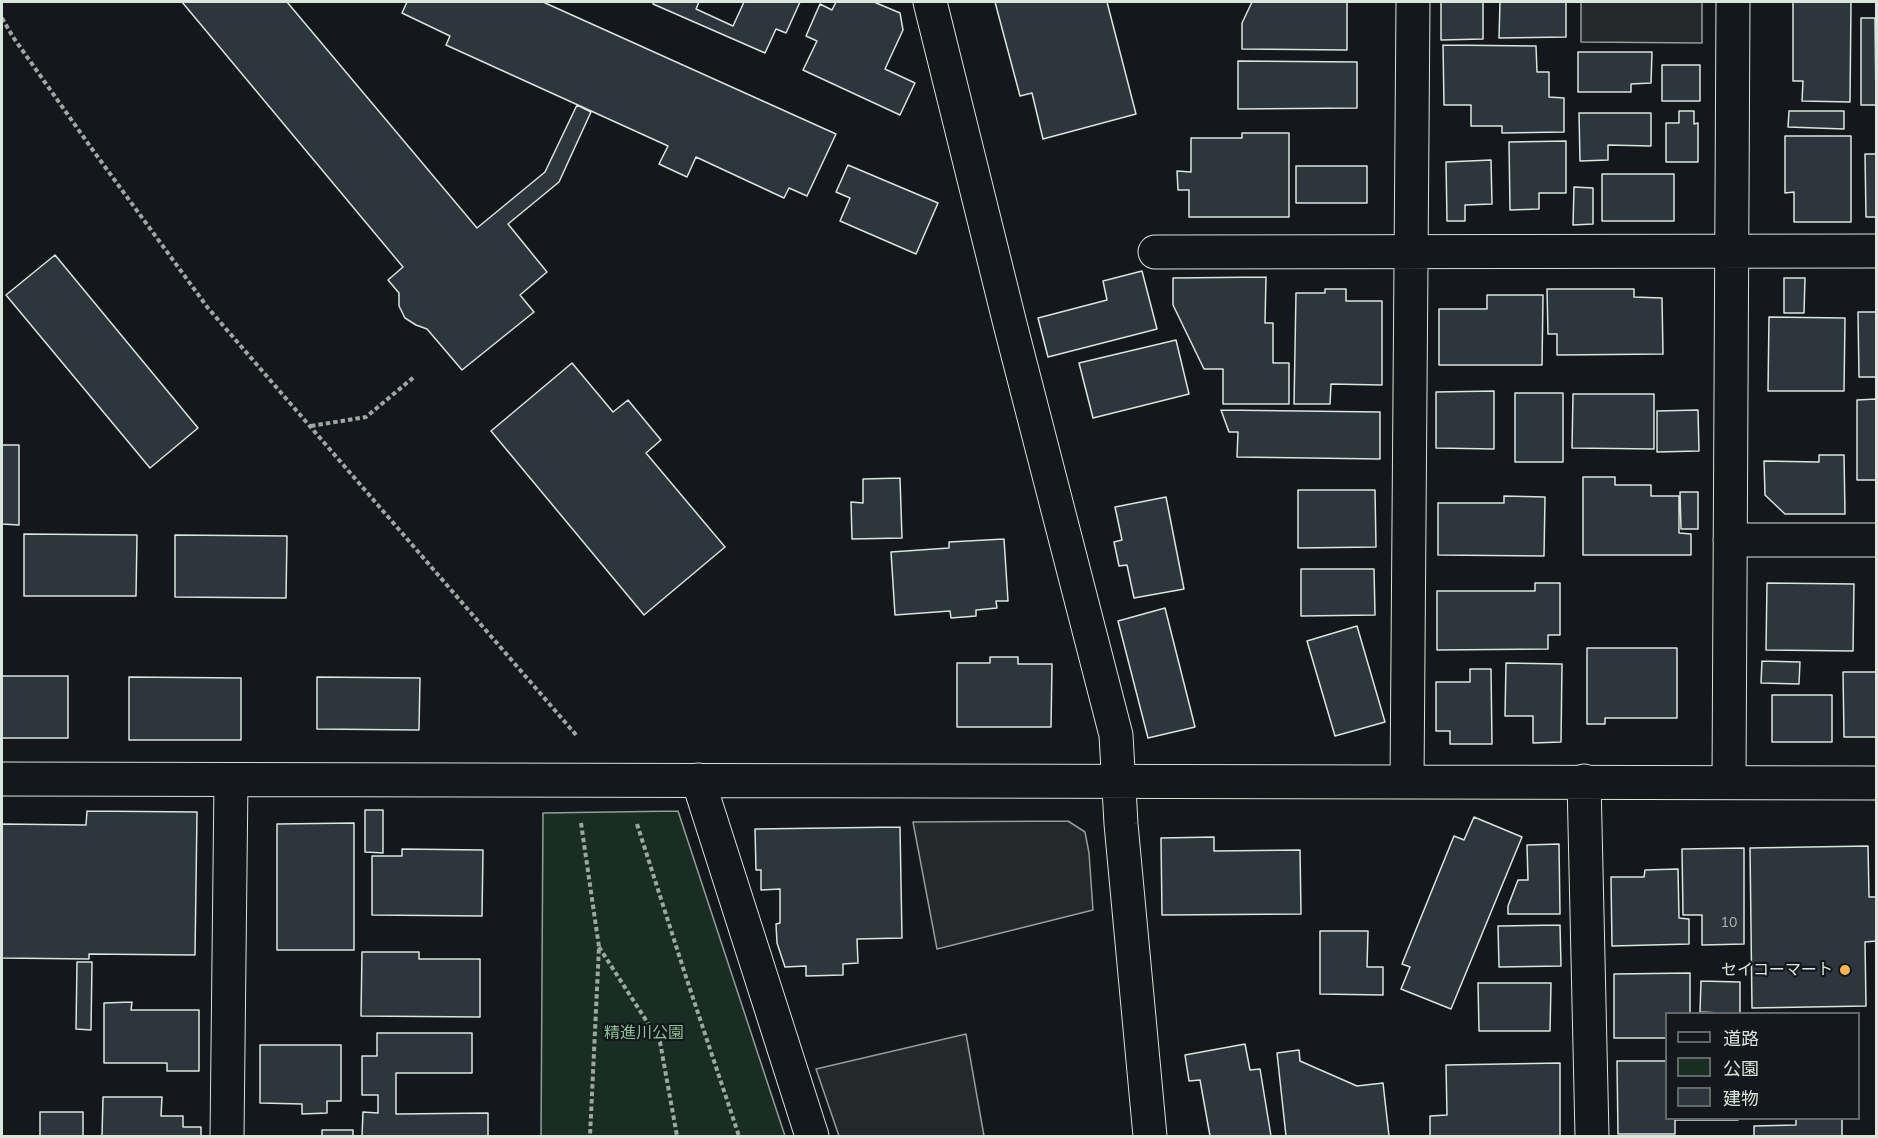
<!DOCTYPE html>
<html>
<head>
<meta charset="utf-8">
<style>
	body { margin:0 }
	#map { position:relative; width:1878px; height:1138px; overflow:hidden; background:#14181c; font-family:Mulish,"Noto Sans JP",sans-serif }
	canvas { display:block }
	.frame { position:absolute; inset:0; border:3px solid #d8e6dc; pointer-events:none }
	.legend { position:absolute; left:1665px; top:1012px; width:195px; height:108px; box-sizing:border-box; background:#14181c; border:2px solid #626a69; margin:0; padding:8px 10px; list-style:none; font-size:18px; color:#d8e6dc }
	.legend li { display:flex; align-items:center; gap:12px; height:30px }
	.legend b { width:30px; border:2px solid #626a69 }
</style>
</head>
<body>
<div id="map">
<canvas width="1878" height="1138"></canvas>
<div class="frame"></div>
<ul class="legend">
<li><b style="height:8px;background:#14181c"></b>道路</li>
<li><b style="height:16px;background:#1a2d24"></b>公園</li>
<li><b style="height:16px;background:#2c363c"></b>建物</li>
</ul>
</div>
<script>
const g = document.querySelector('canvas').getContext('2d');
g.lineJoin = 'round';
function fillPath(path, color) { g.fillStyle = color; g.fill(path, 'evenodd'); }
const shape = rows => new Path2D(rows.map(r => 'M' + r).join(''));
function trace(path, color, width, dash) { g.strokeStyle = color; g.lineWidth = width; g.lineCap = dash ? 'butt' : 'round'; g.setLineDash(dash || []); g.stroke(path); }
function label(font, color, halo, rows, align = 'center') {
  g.font = font + ' Mulish,"Noto Sans JP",sans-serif'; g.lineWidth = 4.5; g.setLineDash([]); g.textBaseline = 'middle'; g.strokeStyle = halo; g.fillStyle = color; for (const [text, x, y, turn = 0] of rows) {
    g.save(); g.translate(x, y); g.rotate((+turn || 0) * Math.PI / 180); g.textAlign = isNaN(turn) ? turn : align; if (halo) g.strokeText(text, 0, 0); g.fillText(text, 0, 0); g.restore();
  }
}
const green = shape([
	[678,811,785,1136,541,1136,543,813,678,811]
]);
const parking = shape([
	[1581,2,1702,2,1702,43,1581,42,1581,2],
	[1068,821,1085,832,1089,853,1093,910,937,949,913,822,1068,821],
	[966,1034,984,1136,839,1136,816,1069,966,1034]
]);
const building = shape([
	[182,2,287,2,477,228,545,172,577,105,591,112,559,182,508,224,547,272,520,295,534,312,462,370,427,329,416,325,405,318,399,306,399,293,388,280,403,267,182,2],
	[407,2,543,2,836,134,807,196,789,188,784,198,696,157,687,177,659,164,668,146,446,45,450,36,402,13,407,2],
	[654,2,699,2,696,9,733,26,744,2,800,2,786,33,776,29,765,53,653,4,654,2],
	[836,2,874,2,900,13,903,30,885,69,915,83,900,115,803,70,817,41,806,36,820,4,832,10,836,2],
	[995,2,1107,2,1136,114,1043,139,1032,93,1020,96,995,2],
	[1252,2,1347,2,1347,50,1242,49,1242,23,1252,2],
	[1441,2,1483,2,1483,39,1441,40,1441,2],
	[1500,2,1566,2,1566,37,1499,38,1500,2],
	[1793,2,1851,2,1850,102,1802,101,1803,81,1793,81,1793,2],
	[1861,18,1875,18,1876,105,1861,105,1861,18],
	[1443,45,1536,46,1537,72,1549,72,1549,97,1564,98,1564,132,1502,133,1502,126,1471,126,1471,105,1444,105,1443,45],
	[1578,52,1652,52,1651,83,1631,84,1631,92,1578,92,1578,52],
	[1238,61,1357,62,1357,108,1238,109,1238,61],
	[1662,65,1700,65,1700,101,1662,101,1662,65],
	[1679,111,1694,111,1694,124,1698,123,1698,162,1666,162,1666,123,1679,123,1679,111],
	[1789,111,1844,111,1844,129,1788,127,1789,111],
	[1579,113,1651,113,1651,146,1608,145,1608,160,1580,161,1579,113],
	[1242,133,1289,133,1289,217,1189,217,1189,190,1178,190,1177,171,1191,172,1191,138,1242,138,1242,133],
	[1785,136,1851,136,1851,222,1794,222,1794,192,1785,193,1785,136],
	[1566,141,1566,193,1539,193,1539,209,1510,210,1509,142,1566,141],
	[1865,154,1876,154,1876,217,1866,217,1865,154],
	[1491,160,1492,204,1465,205,1465,221,1447,221,1446,162,1491,160],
	[848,165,938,203,916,254,840,221,850,198,836,192,848,165],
	[1296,166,1367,166,1367,203,1296,203,1296,166],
	[1602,174,1674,174,1674,221,1602,221,1602,174],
	[1574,187,1593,188,1593,224,1573,225,1574,187],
	[55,255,198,428,150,468,6,295,55,255],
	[1142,271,1157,329,1048,357,1038,318,1107,300,1103,281,1142,271],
	[1266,277,1265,323,1273,323,1273,363,1289,363,1289,404,1223,404,1223,369,1204,369,1173,305,1173,278,1266,277],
	[1784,278,1805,278,1804,313,1784,313,1784,278],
	[1325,289,1346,289,1346,301,1382,301,1382,385,1331,384,1330,404,1294,404,1296,293,1325,293,1325,289],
	[1547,289,1634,289,1634,297,1662,298,1663,354,1557,355,1557,334,1548,334,1547,289],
	[1487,295,1543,295,1542,365,1439,365,1439,309,1487,309,1487,295],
	[1858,312,1876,312,1876,377,1859,377,1858,312],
	[1769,317,1845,318,1844,391,1768,391,1769,317],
	[1176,340,1189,394,1093,418,1079,363,1176,340],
	[572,363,613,412,628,400,661,440,646,453,725,547,644,615,491,431,572,363],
	[1494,391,1494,449,1436,448,1436,392,1494,391],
	[1515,393,1563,393,1563,462,1515,462,1515,393],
	[1573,394,1654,394,1654,449,1572,448,1573,394],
	[1876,399,1876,480,1857,480,1857,400,1876,399],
	[1221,410,1380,412,1380,459,1237,457,1238,432,1229,432,1221,410],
	[1698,410,1699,451,1657,452,1657,411,1698,410],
	[2,445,19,445,19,525,2,524,2,445],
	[1819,455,1844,455,1845,514,1785,514,1765,495,1764,461,1819,462,1819,455],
	[1583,477,1615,477,1615,485,1651,485,1651,496,1679,496,1679,533,1691,534,1691,555,1583,555,1583,477],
	[900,478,902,538,852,539,851,502,863,503,863,479,900,478],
	[1298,490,1375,490,1376,547,1298,548,1298,490],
	[1680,492,1698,492,1698,529,1681,529,1680,492],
	[1504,496,1545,497,1544,556,1438,555,1438,503,1504,503,1504,496],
	[1166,497,1184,589,1134,598,1127,565,1119,566,1114,542,1122,540,1115,507,1166,497],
	[24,534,137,535,136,596,24,596,24,534],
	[175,535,287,536,286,598,175,597,175,535],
	[1004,539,1008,601,996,601,997,608,976,610,976,616,951,618,950,611,895,615,891,552,949,548,949,542,1004,539],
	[1301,569,1374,569,1375,615,1301,616,1301,569],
	[1535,583,1560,583,1560,635,1548,635,1548,649,1437,650,1437,591,1535,591,1535,583],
	[1767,583,1854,584,1853,651,1766,650,1767,583],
	[1165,608,1195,727,1148,738,1118,621,1165,608],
	[1357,626,1385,722,1335,736,1307,641,1357,626],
	[1587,648,1677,648,1677,718,1605,718,1605,724,1587,724,1587,648],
	[990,657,1018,657,1018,664,1052,664,1051,727,957,727,957,663,990,663,990,657],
	[1762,661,1800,662,1799,684,1761,683,1762,661],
	[1506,663,1562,664,1561,742,1533,743,1533,716,1505,716,1506,663],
	[1470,669,1491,669,1492,744,1450,744,1450,731,1436,731,1436,682,1470,682,1470,669],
	[1843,672,1876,672,1876,737,1844,737,1843,672],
	[2,676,68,676,68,738,2,738,2,676],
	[129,677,241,678,241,740,129,740,129,677],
	[317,677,420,678,419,730,317,729,317,677],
	[1772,695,1832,695,1832,742,1772,742,1772,695],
	[365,810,383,810,383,853,365,852,365,810],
	[87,811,197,812,195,955,89,954,89,959,2,958,2,824,86,825,87,811],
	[1474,817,1522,837,1451,1009,1401,989,1410,967,1402,964,1454,836,1464,840,1474,817],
	[354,823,354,950,277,950,277,824,354,823],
	[900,827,902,938,857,939,858,963,843,964,843,975,806,976,806,966,785,967,777,943,776,924,780,923,780,889,761,890,761,870,756,870,755,829,900,827],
	[1214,837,1214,851,1300,850,1301,914,1162,915,1161,838,1214,837],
	[1559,844,1560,914,1508,914,1508,906,1518,880,1528,880,1527,845,1559,844],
	[1868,846,1869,897,1876,897,1876,941,1865,942,1866,1006,1752,1008,1750,848,1868,846],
	[1744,848,1744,944,1702,945,1702,915,1683,915,1682,849,1744,848],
	[402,849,483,850,482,916,372,915,372,856,402,856,402,849],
	[1678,869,1679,918,1689,919,1689,944,1612,946,1611,877,1644,877,1645,870,1678,869],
	[1560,925,1561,966,1499,967,1498,926,1560,925],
	[1320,931,1368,931,1367,967,1383,967,1383,995,1320,994,1320,931],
	[362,952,419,952,419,959,480,959,480,1017,361,1016,362,952],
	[77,962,92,962,91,1030,76,1029,77,962],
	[1690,973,1690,1014,1666,1014,1666,1038,1614,1038,1614,974,1690,973],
	[1701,981,1740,982,1740,1014,1700,1012,1701,981],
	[1478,983,1551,983,1550,1031,1479,1031,1478,983],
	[132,1002,131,1010,199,1010,199,1071,167,1071,167,1063,104,1063,104,1003,132,1002],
	[377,1033,472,1033,472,1073,396,1073,396,1114,488,1113,488,1136,362,1136,363,1112,378,1113,378,1095,362,1095,362,1056,377,1056,377,1033],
	[1245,1044,1250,1070,1260,1069,1271,1136,1210,1136,1200,1080,1189,1081,1185,1055,1245,1044],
	[260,1045,341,1045,341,1101,327,1101,327,1113,302,1114,302,1104,260,1103,260,1045],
	[1299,1050,1300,1061,1357,1086,1383,1083,1389,1136,1286,1136,1277,1053,1299,1050],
	[1617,1061,1666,1061,1666,1118,1738,1120,1675,1120,1675,1134,1618,1134,1617,1061],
	[1560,1063,1560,1136,1430,1136,1430,1116,1447,1115,1446,1065,1560,1063],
	[103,1097,162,1097,161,1116,183,1116,183,1127,201,1127,201,1136,102,1136,103,1097],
	[40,1112,83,1112,83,1136,40,1136,40,1112],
	[1796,1118,1842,1118,1842,1136,1754,1136,1754,1126,1796,1125,1796,1118],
	[322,1130,353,1130,353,1136,322,1136,322,1130]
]);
const path = shape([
	[2,18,13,37,92,149,208,308,577,736],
	[311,426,366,417,414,377],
	[581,823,599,947,590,1136],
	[637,824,686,977,739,1136],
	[599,947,660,1042,677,1136]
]);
const street = shape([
	[930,2,1010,324,1116,735,1121,824,1150,1136],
	[1155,252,1876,251],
	[1730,540,1876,540],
	[2,779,1876,783],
	[698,780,812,1136],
	[1584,781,1592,1136],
	[1407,782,1413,2],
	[1729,782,1733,2],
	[227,1136,231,780]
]);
const markers = [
	[1845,970,6,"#ffb74d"]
];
const numberNames = [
	["10",1729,923]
];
const poiNames = [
	["セイコーマート",1833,970]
];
const parkNames = [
	["精進川公園",644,1033]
];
fillPath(green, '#1a2d24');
trace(green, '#939e99', 1.5);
fillPath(parking, '#24282b');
trace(parking, '#939e99', 1.5);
fillPath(building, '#2c363c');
trace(building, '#d8e6dc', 1.5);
trace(street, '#d8e6dc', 35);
trace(path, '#9da8a2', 4, [4.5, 3]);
trace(street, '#14181c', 33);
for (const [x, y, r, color] of markers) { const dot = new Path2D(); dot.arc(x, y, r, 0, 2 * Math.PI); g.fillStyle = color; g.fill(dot); trace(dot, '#14181c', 2); }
label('14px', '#adbab4', null, numberNames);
label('16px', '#d8e6dc', '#14181c', poiNames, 'right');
label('16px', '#8ac095', '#14181c', parkNames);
</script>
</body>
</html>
